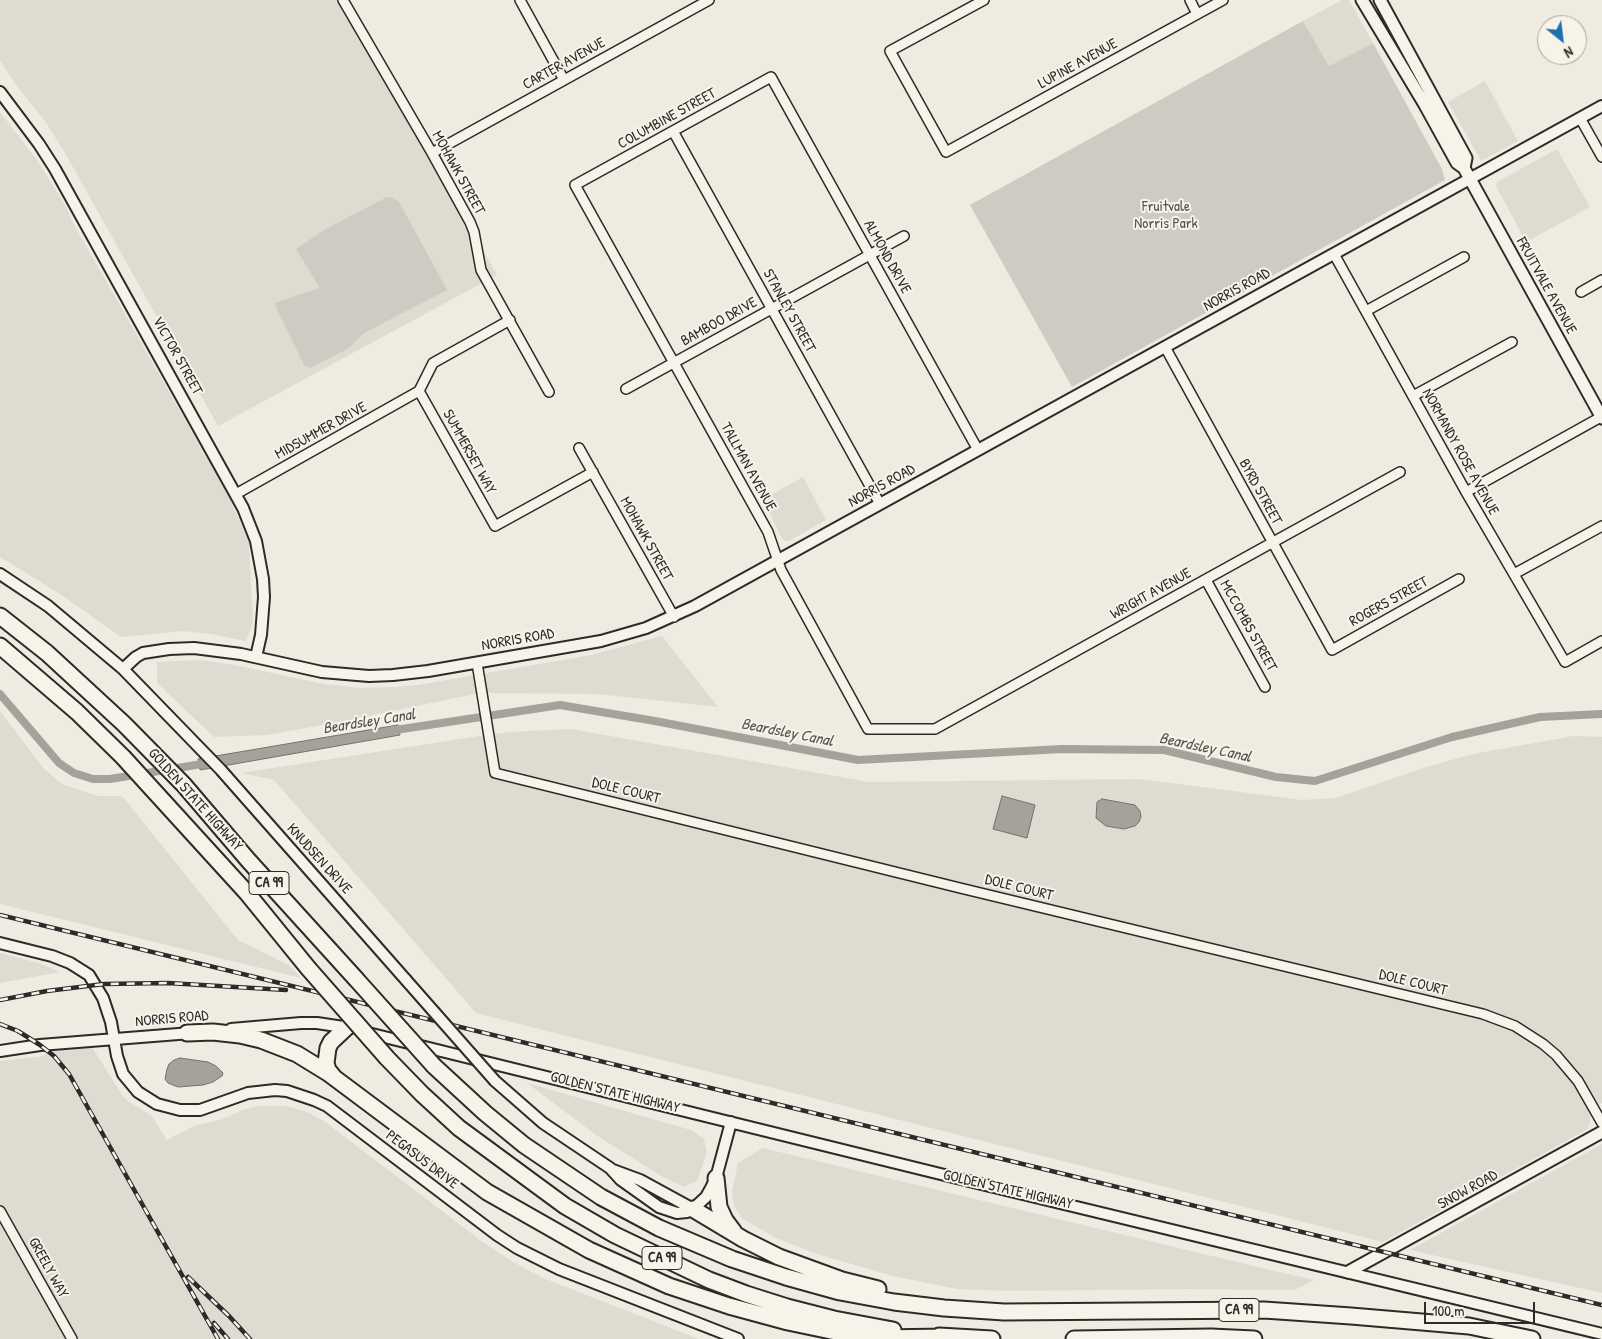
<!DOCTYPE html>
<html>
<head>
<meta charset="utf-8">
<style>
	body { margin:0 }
	#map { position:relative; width:1602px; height:1339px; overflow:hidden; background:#efebe0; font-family:"Patrick Hand",sans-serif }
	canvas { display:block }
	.north { position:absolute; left:1537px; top:15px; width:50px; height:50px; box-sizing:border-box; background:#f7f3e8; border:1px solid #a5a39c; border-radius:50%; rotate:151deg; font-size:14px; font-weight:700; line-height:20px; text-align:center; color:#2b2b2b }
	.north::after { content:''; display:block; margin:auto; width:18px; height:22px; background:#1f6fb2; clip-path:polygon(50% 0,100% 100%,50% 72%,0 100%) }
	.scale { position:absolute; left:1424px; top:1302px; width:111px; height:22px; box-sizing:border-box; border:2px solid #2b2b2b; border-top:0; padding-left:6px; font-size:15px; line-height:18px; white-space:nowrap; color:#2b2b2b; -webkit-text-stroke:4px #f7f3e8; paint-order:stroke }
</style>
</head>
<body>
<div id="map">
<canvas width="1602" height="1339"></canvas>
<div class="north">N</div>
<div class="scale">100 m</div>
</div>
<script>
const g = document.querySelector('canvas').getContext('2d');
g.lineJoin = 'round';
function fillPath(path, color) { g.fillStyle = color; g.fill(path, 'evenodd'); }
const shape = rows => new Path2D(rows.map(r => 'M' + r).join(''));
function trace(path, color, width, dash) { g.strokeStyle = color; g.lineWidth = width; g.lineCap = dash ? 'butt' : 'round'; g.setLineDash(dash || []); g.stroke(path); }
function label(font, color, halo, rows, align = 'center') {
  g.font = font + ' "Patrick Hand",sans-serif'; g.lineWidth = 4; g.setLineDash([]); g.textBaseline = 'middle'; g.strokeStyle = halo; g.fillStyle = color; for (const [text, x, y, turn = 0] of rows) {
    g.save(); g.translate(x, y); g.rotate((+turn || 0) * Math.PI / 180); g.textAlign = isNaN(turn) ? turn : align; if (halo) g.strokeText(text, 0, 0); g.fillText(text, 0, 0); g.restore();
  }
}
const built = shape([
	[0,0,342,0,497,275,218,426,65,153,45,121,19,89,0,61],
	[1342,0,1349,0,1373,43,1329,66,1303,21],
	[1485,81,1518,141,1481,161,1448,102],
	[0,112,37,160,67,208,72,221,230,499,249,543,253,623,246,641,211,634,183,631,121,637,63,596,0,557],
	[1557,149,1590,207,1526,242,1496,186,1497,182],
	[803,477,826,520,789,541,785,541,782,539,763,499],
	[662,636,718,707,598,694,480,693,334,723,267,735,214,737,157,683,157,662,199,660,230,664,324,684,359,688,394,687,418,685,591,655],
	[0,711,44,769,62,784,98,796,122,796,238,940,289,965,301,978,0,904],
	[571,729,869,782,1140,779,1302,800,1336,798,1423,768,1473,754,1573,736,1602,737,1602,1103,1588,1111,1590,1117,1590,1125,1586,1130,1383,1242,476,1013,274,780,241,773,479,736,510,732],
	[0,953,39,963,60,972,0,983],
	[92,1047,122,1095,129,1102,151,1115,167,1140,197,1125,220,1120,243,1110,257,1106,287,1106,307,1112,324,1121,484,1243,513,1262,543,1278,699,1339,0,1339,0,1061,45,1056,44,1050],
	[527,1083,691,1130,704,1139,707,1153,697,1181,684,1187,661,1176,596,1135],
	[1602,1144,1602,1293,1410,1250],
	[763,1148,1262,1268,1314,1280,1295,1290,1186,1289,1012,1291,957,1289,893,1276,817,1254,778,1239,760,1229,742,1218,734,1206,732,1192,738,1163]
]);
const green = shape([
	[1303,21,1329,66,1373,43,1442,169,1445,180,1072,387,970,205],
	[387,197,391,197,399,202,447,290,364,333,348,349,310,368,304,365,274,303,320,288,296,249,324,230]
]);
const water = shape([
	[398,725,400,735,200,770,198,759,398,725],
	[1002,796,1035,805,1027,838,993,829,1002,796],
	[1102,799,1135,805,1140,811,1141,817,1139,822,1135,826,1124,829,1106,826,1096,818,1097,802,1102,799],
	[180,1058,208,1062,216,1066,223,1073,222,1076,213,1082,203,1085,178,1087,168,1083,165,1079,167,1069,169,1064,174,1060,180,1058]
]);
const canal = shape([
	[0,694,59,763,74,773,93,779,110,779,208,763],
	[389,731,560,705,655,721,858,760,1062,749,1164,750,1276,777,1315,781,1452,737,1540,717,1602,714]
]);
const minor = shape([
	[343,0,432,153,470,222,474,232,481,270,549,392],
	[520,0,564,80],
	[984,0,890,51,946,152,1223,0],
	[1190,0,1197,14],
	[1580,118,1602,157],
	[673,131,880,504],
	[432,153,709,0],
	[1334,254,1466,492,1565,662,1602,641],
	[1581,292,1602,280],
	[1366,311,1464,257],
	[1165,347,1332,650,1459,579],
	[626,389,904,236],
	[419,391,495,526,593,472],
	[419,391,433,363,510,320],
	[1413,396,1512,342],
	[579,448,674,617],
	[978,450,771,77,575,185,768,532,781,570,868,729,935,729,1400,472],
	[1466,492,1601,417],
	[236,494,419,391],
	[1514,574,1602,526],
	[1206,580,1265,687],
	[477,663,495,773,960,888,1483,1014,1515,1026,1543,1044,1556,1055,1578,1081,1602,1123],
	[0,1211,72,1339]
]);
const tertiary = shape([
	[0,92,39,144,55,169,243,508,256,541,263,579,264,597,261,635,256,657],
	[0,574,48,606,123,669,221,770,406,980],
	[123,669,136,657,143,653,169,649,194,648,241,654,322,672,369,676,393,675,428,671,601,641,646,628,695,606,1602,106],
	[0,943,52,956,70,963,89,975,103,998,111,1022,117,1056,123,1074,138,1092,157,1104,180,1110,200,1110,248,1093,275,1090,287,1091,314,1100,327,1106,497,1235,517,1248,559,1269,738,1339],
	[231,1029,301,1023,317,1023,350,1028],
	[364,1032,973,1182,1602,1334],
	[0,1051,40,1045,191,1033],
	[495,1081,543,1123,610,1168,621,1180,659,1207,677,1213,687,1212,693,1209,706,1197,711,1188,716,1178,731,1122],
	[613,1170,640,1180,693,1209]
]);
const secondary = shape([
	[1362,0,1425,105,1457,163,1464,168,1602,418],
	[1380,0,1466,158,1464,168],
	[1348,1272,1602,1132]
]);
const motorway = shape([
	[0,616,47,653,124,724,184,785,248,860,356,979],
	[0,646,77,712,123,757,247,893,308,968],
	[187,1033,213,1032,240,1035,261,1040,297,1054,328,1073,487,1192,589,1250,669,1286,729,1306,788,1322,831,1331,876,1338,949,1337],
	[387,1058,422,1094,459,1128,565,1206,615,1235,709,1280,746,1294,787,1307,834,1319,893,1330],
	[434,1066,485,1113,524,1145,601,1197,659,1228,732,1259,786,1277,840,1292,894,1302,944,1308,1004,1312,1264,1310,1351,1316,1469,1326,1532,1339],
	[333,1076,328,1070,326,1063,328,1048,331,1042,347,1027],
	[716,1178,719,1207,725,1220,734,1232],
	[693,1209,743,1239,779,1257,842,1280,878,1289],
	[939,1336,992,1339],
	[1074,1339,1211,1337,1254,1339]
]);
const rail = shape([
	[0,915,1602,1305],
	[0,1000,47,991,104,984,168,983,286,990],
	[0,1024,18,1031,40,1045,54,1056,69,1074,218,1339],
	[188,1277,229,1316,250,1339],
	[214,1323,228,1339]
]);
const tertiaryBridge = shape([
	[406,980,495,1081]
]);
const motorwayBridge = shape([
	[308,968,387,1058],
	[356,979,434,1066]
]);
const shields = [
	[269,883,40],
	[662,1258,40],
	[1239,1310,40]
];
const shieldNames = [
	["CA 99",269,883],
	["CA 99",662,1258],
	["CA 99",1239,1310]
];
const streetNames = [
	["CARTER AVENUE",564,64,-29],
	["LUPINE AVENUE",1078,64,-29],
	["COLUMBINE STREET",667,119,-29],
	["MOHAWK STREET",458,173,61],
	["ALMOND DRIVE",887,257,61],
	["FRUITVALE AVENUE",1546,286,61],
	["NORRIS ROAD",1237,290,-29],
	["STANLEY STREET",789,311,61],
	["BAMBOO DRIVE",719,322,-29],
	["VICTOR STREET",177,356,61],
	["MIDSUMMER DRIVE",321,431,-29],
	["SUMMERSET WAY",469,452,61],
	["NORMANDY ROSE AVENUE",1460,452,61],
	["TALLMAN AVENUE",748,467,61],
	["NORRIS ROAD",882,486,-29],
	["BYRD STREET",1260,492,61],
	["MOHAWK STREET",646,539,61],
	["WRIGHT AVENUE",1151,594,-29],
	["ROGERS STREET",1389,602,-29],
	["MCCOMBS STREET",1248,626,61],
	["NORRIS ROAD",518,640,-10],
	["DOLE COURT",626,791,14],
	["GOLDEN STATE HIGHWAY",195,800,48],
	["KNUDSEN DRIVE",319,859,48],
	["DOLE COURT",1019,888,14],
	["DOLE COURT",1413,983,14],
	["NORRIS ROAD",172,1019,-5],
	["GOLDEN STATE HIGHWAY",615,1093,14],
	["PEGASUS DRIVE",422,1160,37],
	["GOLDEN STATE HIGHWAY",1008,1190,13],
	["SNOW ROAD",1468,1190,-29],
	["GREELY WAY",48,1268,61]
];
const parkNames = [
	["Fruitvale",1166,207],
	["Norris Park",1166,224]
];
const waterNames = [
	["Beardsley Canal",369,722,-9],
	["Beardsley Canal",787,733,11],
	["Beardsley Canal",1205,748,12]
];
fillPath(built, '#dedbd1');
fillPath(green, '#cfcbc2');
fillPath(water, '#a4a29a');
trace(water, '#74726e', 1);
trace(canal, '#a4a29a', 8);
trace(minor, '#2b2b2b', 12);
trace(tertiary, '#2b2b2b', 14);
trace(secondary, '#2b2b2b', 15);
trace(motorway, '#2b2b2b', 19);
trace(minor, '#f7f3e8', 9);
trace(tertiary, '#f7f3e8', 10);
trace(secondary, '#f7f3e8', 11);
trace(motorway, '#f7f3e8', 15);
trace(rail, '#2b2b2b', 4.5);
trace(rail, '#f7f3e8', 2.5, [8]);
trace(tertiaryBridge, '#2b2b2b', 14, []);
trace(motorwayBridge, '#2b2b2b', 19, []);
trace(tertiaryBridge, '#f7f3e8', 10);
trace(motorwayBridge, '#f7f3e8', 15);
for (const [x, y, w] of shields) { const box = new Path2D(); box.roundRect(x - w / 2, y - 11.5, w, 23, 4); g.fillStyle = '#f7f3e8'; g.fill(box); trace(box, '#2b2b2b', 1); }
label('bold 14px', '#2b2b2b', null, shieldNames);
label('15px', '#2b2b2b', '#f7f3e8', streetNames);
label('15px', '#545351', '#f7f3e8', parkNames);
label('italic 16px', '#555552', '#f7f3e8', waterNames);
</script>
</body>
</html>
